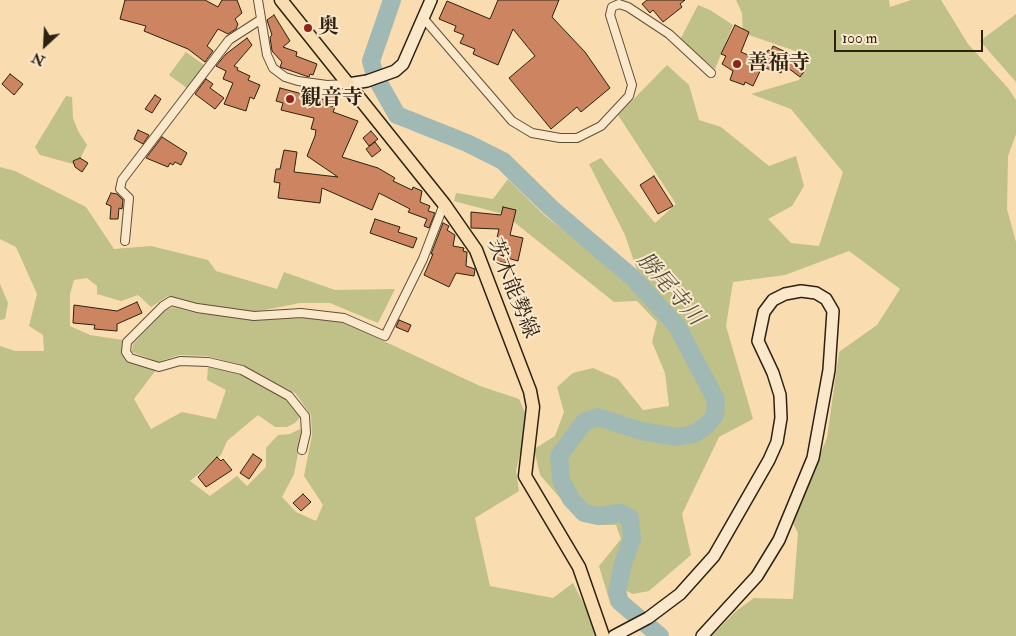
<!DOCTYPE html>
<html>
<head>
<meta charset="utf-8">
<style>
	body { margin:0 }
	#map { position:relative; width:1016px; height:636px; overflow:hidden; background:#f9dcaf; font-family:"IM FELL Double Pica",serif }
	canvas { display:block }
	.north { position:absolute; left:20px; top:20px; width:50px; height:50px; -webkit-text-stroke:4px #fbe8cb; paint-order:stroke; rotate:205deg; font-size:14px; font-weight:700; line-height:20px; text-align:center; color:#2d2111 }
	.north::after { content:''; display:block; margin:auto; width:18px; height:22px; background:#2d2111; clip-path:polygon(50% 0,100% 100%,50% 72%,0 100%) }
	.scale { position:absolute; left:834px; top:30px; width:149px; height:22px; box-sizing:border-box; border:2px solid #2d2111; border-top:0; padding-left:6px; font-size:15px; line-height:18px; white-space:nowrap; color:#2d2111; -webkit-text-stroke:4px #fbe8cb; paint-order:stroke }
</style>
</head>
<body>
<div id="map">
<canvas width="1016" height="636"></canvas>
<div class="north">N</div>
<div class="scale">100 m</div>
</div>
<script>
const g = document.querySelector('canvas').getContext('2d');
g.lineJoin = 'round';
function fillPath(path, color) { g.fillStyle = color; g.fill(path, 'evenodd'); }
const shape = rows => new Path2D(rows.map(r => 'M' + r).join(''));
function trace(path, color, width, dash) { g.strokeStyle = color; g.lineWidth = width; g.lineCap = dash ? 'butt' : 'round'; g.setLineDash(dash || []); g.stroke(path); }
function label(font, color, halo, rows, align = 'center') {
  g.font = font + ' "IM FELL Double Pica","Noto Serif JP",serif'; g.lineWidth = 4; g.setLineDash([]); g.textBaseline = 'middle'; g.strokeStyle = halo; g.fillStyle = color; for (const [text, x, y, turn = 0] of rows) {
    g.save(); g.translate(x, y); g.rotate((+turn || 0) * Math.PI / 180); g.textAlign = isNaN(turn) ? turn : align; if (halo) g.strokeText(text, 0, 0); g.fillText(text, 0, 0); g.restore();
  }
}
const green = shape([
	[736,0,889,0,890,7,911,0,941,0,968,44,1008,88,1016,100,1016,134,1008,156,1007,209,1016,242,1016,636,712,636,736,611,754,598,793,599,798,533,792,521,827,438,839,352,877,325,900,289,849,251,785,275,733,282,726,326,753,419,719,437,682,514,691,555,649,591,633,594,622,589,637,540,634,517,621,509,586,510,564,479,565,457,587,427,599,422,641,435,676,442,696,438,710,427,720,411,721,399,684,325,637,270,625,235,589,164,601,158,655,223,676,204,618,115,667,65,689,85,699,120,721,127,769,166,796,156,804,186,792,206,768,219,791,243,819,246,843,172,791,109,751,94,799,80,810,56,743,33,742,13],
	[698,5,710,10,733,25,715,69,680,40],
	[1016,14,1016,82,980,41],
	[186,52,204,65,187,88,169,75],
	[66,96,72,97,73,118,78,131,87,145,77,165,40,155,35,147],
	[0,167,15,171,86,207,114,249,151,246,208,260,216,271,277,289,284,272,335,290,395,289,378,323,330,303,300,303,254,312,199,304,168,296,151,307,138,295,121,301,97,294,97,286,87,278,74,280,70,294,70,326,90,335,123,340,121,353,128,361,156,370,134,399,151,429,182,412,216,419,226,390,207,380,208,367,240,374,265,385,286,399,301,416,295,423,287,427,275,427,258,415,227,441,221,455,190,481,210,496,237,476,247,486,266,467,266,448,278,435,290,434,300,429,302,433,294,474,282,497,296,512,316,521,323,505,304,476,312,435,311,415,295,393,244,366,207,356,179,355,158,362,132,352,133,344,167,309,173,307,196,313,254,319,300,317,345,323,480,386,519,399,528,419,516,471,519,491,475,518,490,586,553,598,573,583,600,636,0,636,0,346,15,351,44,351,43,335,29,326,37,294,16,247,0,239],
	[508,179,545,216,629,280,674,327,712,399,711,412,694,431,676,433,643,429,619,419,599,415,583,420,558,454,559,481,569,501,561,499,540,475,534,449,555,436,564,412,557,387,573,373,593,368,618,379,643,410,669,406,665,373,652,342,657,322,637,301,614,302,514,222,510,210,499,213,454,201,456,193,493,199],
	[0,284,8,303,5,319,0,320],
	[619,516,626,521,628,538,619,562,614,590,617,604,611,606,599,566,621,539,616,525,600,525,602,519]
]);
const river = shape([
	[392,0,371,61,375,76,397,115,467,143,503,161,551,208,633,278,677,326,716,400,715,415,707,425,694,434,677,437,641,431,598,417,584,422,559,456,561,480,571,499,584,513,598,516,620,513,630,518,632,539,623,564,617,592,620,602,660,636]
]);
const building = shape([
	[125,0,205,0,218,7,222,0,237,0,242,13,235,19,238,24,236,29,228,34,218,29,207,46,213,51,205,62,188,49,144,31,146,26,120,19,125,0],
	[498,0,559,0,552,17,585,52,610,88,581,112,577,107,551,129,509,78,535,56,513,29,498,65,473,54,475,49,460,43,464,35,454,31,456,26,439,19,447,1,490,19,498,0],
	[647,0,685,0,680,4,682,7,663,22,653,10,650,13,642,4,647,0],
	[274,15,290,41,283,47,297,52,296,56,317,64,313,75,310,74,309,77,280,67,282,62,272,51,270,37,272,35,267,20,274,15],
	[735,25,749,32,741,52,762,61,768,50,771,51,773,46,790,54,789,56,806,69,800,77,784,65,781,73,762,67,753,86,745,82,744,85,730,80,733,71,722,64,726,56,721,54,735,25],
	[247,38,252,45,234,66,238,68,237,70,250,76,248,80,260,85,254,99,250,97,246,111,224,104,233,83,223,79,226,71,216,66,226,54,247,38],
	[10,74,23,84,14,95,2,84,10,74],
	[206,79,213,84,210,88,224,98,215,109,195,94,206,79],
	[280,88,325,100,324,104,335,107,333,112,358,121,342,157,378,168,395,178,393,181,412,190,413,187,422,191,420,202,430,206,428,211,435,213,429,228,424,226,427,219,408,212,410,209,379,193,372,210,322,188,320,203,278,198,280,183,274,182,276,169,280,169,284,150,297,152,294,172,338,177,307,156,315,136,316,130,311,129,314,118,281,110,283,103,276,101,280,88],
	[155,95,161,99,152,113,145,109,155,95],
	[138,130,149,135,143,144,134,139,138,130],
	[371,131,378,139,369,146,363,138,371,131],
	[162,137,187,153,181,165,175,162,173,165,170,163,168,167,146,158,162,137],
	[375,142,381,150,372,157,366,149,375,142],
	[80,158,88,163,82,172,75,167,73,161,80,158],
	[654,176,673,206,658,214,640,185,654,176],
	[111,193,117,194,123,200,122,209,119,208,118,219,110,219,111,206,106,204,111,193],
	[503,207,516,210,510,235,523,238,518,261,507,258,506,263,492,260,499,229,471,228,471,212,501,215,503,207],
	[375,219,400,227,398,232,417,238,413,248,370,233,375,219],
	[443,223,449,226,447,230,455,235,453,246,464,248,463,251,467,252,466,266,475,269,474,276,456,273,449,287,424,275,433,254,431,254,443,223],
	[137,302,142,313,117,324,117,331,94,329,95,325,73,323,74,305,117,311,137,302],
	[399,320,411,325,408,332,396,327,399,320],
	[253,454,262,460,249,479,240,473,253,454],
	[217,457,221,461,223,459,232,470,206,487,198,477,217,457],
	[303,494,311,502,301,511,293,503,303,494]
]);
const street = shape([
	[258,0,267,55,273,68,285,77,298,81,327,85,348,84],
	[424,19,512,121,532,133,560,138,577,138,601,126,629,96,632,85,610,15,612,7,619,4,628,7,669,34,711,73],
	[125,241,129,198,120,189,122,180,229,40,260,20],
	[302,450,306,433,305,416,289,396,242,370,208,362,180,361,159,367,130,358,126,352,127,342,163,306,171,301,197,308,254,316,301,313,344,318,385,336,423,259,444,204]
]);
const secondary = shape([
	[348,84,367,81,395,71,403,64,431,0],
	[614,636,648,618,680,594,714,556,769,460,777,442,781,418,780,395,773,373,758,341,764,312,773,300,785,294,801,291,816,293,826,299,833,311,829,370,813,458,779,540,757,576,702,636]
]);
const primary = shape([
	[281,0,444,204,476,250,530,391,533,407,525,476,579,567,603,636]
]);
const markers = [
	[308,28,5,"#8f2418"],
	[737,64,5,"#8f2418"],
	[290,99,5,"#8f2418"]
];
const poiNames = [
	["奥",318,28],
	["善福寺",747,64],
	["観音寺",300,99]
];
const streetNames = [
	["茨木能勢線",511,289,68]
];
const waterNames = [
	["勝尾寺川",669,290,49]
];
fillPath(green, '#c0c089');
trace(river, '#a1b9b4', 18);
fillPath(building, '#cd8460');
trace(building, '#2d2111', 1);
trace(street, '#605038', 10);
trace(secondary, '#2d2111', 14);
trace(primary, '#2d2111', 15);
trace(street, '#fbe8cb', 8);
trace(secondary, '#fbe8cb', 11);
trace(primary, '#f9dcaf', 12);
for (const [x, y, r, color] of markers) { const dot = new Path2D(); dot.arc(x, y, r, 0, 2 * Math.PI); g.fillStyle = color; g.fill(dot); trace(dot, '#fbe8cb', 2); }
label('bold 21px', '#2d2111', '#fbe8cb', poiNames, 'left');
label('21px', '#2d2111', '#fbe8cb', streetNames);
label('italic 22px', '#504f42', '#fbe8cb', waterNames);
</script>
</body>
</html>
